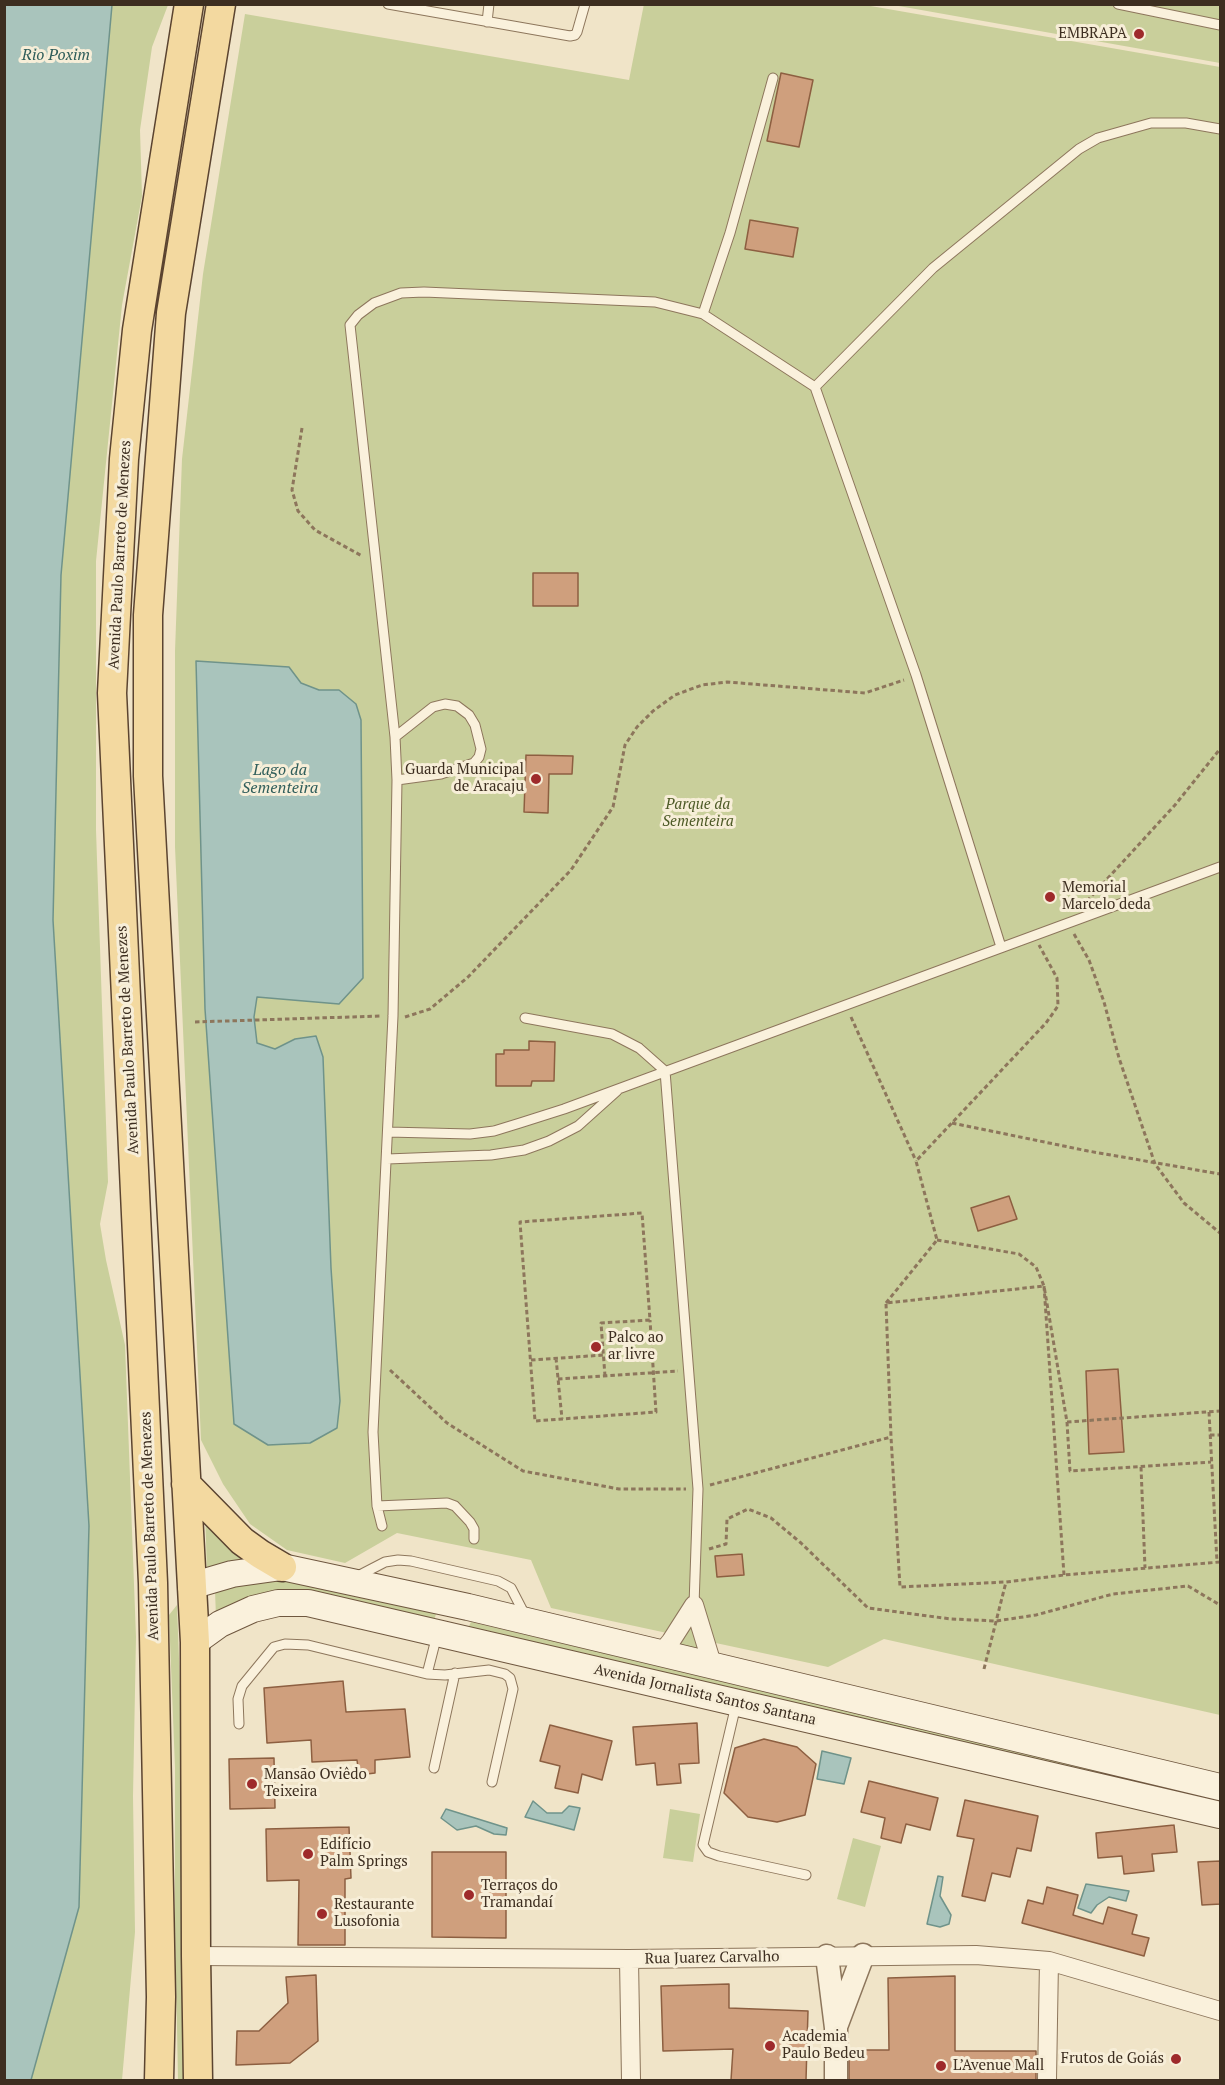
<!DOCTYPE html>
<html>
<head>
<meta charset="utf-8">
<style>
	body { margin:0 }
	#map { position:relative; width:1225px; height:2085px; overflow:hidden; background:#f0e4c8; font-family:"PT Serif",serif }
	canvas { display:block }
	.frame { position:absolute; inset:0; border:6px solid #3d2e20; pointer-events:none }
</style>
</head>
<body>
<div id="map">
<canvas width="1225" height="2085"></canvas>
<div class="frame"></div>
</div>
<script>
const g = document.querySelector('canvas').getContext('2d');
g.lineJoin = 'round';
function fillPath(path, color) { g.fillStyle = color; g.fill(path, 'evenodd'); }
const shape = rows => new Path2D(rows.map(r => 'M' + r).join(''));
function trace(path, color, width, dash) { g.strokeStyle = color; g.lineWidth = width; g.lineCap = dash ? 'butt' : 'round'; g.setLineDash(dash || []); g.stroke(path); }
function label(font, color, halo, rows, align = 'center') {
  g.font = font + ' "PT Serif",serif'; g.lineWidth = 6; g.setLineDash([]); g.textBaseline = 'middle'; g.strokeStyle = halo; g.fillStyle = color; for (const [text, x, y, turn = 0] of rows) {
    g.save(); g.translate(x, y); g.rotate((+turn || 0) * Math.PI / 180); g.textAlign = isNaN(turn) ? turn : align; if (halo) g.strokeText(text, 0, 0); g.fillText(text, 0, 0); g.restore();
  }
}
const green = shape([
	[644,4,865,5,1220,67,1220,1715,884,1639,828,1667,697,1639,699,1653,673,1648,681,1636,551,1608,531,1560,397,1533,345,1563,287,1550,250,1524,223,1484,201,1440,175,847,175,651,182,459,203,274,245,14,629,80],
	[112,5,168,5,152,47,140,130,142,196,122,305,96,561,96,830,108,1182,100,1224,106,1260,125,1345,136,1637,133,1796,135,1932,122,2080,31,2080,79,1907,89,1526,53,920,61,575],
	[893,5,1220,5,1220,63],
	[205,1511,259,1562,207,1571],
	[257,1581,287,1581,321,1586,436,1614,433,1624,329,1599,216,1617,215,1591],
	[177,1605,183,1767,185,2080,178,2080,175,1923,175,1768,169,1615],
	[471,1622,1220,1797,1220,1809,467,1630],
	[670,1809,700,1814,693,1862,663,1858],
	[853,1838,881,1846,865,1907,837,1899]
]);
const water = shape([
	[5,4,112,5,61,575,53,920,89,1526,79,1907,31,2080,4,2080,5,4],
	[196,661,289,667,301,683,319,690,339,690,356,704,361,720,363,978,339,1004,257,997,254,1017,257,1043,275,1049,295,1039,316,1036,323,1057,331,1268,340,1401,337,1428,310,1443,268,1445,234,1424,205,1009,196,661],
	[822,1751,851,1758,844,1784,817,1779,822,1751],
	[533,1801,547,1813,562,1813,569,1806,580,1808,574,1830,525,1817,533,1801],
	[446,1809,507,1828,506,1835,494,1834,476,1826,457,1830,441,1818,446,1809],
	[938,1876,943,1877,940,1896,951,1915,949,1924,940,1927,927,1924,938,1876],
	[1086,1884,1129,1891,1126,1901,1109,1897,1097,1905,1091,1913,1078,1908,1086,1884]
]);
const building = shape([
	[781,73,813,80,799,147,767,141,781,73],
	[750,220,798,228,793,257,745,249,750,220],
	[533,573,578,573,578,606,533,606,533,573],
	[526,755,573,756,572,774,549,774,548,813,524,812,526,755],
	[529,1041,555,1042,554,1081,532,1081,531,1086,496,1086,496,1054,504,1054,504,1050,529,1050,529,1041],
	[1009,1196,1017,1219,978,1231,971,1208,1009,1196],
	[1118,1369,1124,1452,1089,1454,1086,1371,1118,1369],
	[742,1554,744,1575,717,1577,715,1556,742,1554],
	[343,1681,346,1712,405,1709,410,1757,375,1760,375,1773,359,1775,357,1760,312,1762,311,1740,267,1743,264,1688,343,1681],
	[697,1723,699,1763,679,1764,681,1783,657,1785,655,1763,636,1765,633,1727,697,1723],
	[550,1725,612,1741,602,1780,582,1774,578,1793,555,1788,560,1766,540,1761,550,1725],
	[764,1739,797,1747,816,1764,805,1815,777,1822,748,1817,724,1793,735,1748,764,1739],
	[274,1758,275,1808,230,1809,229,1759,274,1758],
	[869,1781,938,1798,930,1830,906,1824,901,1843,881,1838,885,1818,861,1812,869,1781],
	[965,1800,1038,1816,1031,1851,1017,1848,1010,1877,992,1873,985,1901,962,1896,974,1839,957,1836,965,1800],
	[1174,1825,1177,1852,1152,1854,1154,1871,1124,1874,1122,1856,1098,1858,1096,1833,1174,1825],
	[349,1827,351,1878,345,1879,345,1945,298,1945,299,1880,267,1881,266,1829,349,1827],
	[432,1852,506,1852,506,1938,432,1937,432,1852],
	[1221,1861,1221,1904,1202,1905,1198,1862,1221,1861],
	[1047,1887,1078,1895,1073,1915,1103,1924,1108,1907,1137,1915,1132,1934,1149,1938,1144,1956,1022,1923,1028,1900,1043,1904,1047,1887],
	[316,1975,318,2041,290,2063,236,2065,237,2031,259,2031,288,2003,286,1977,316,1975],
	[955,1976,955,2051,1036,2051,1036,2080,849,2080,849,2050,889,2050,888,1978,955,1976],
	[729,1984,729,2008,808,2011,806,2080,731,2080,733,2049,663,2051,661,1986,729,1984]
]);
const path = shape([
	[302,428,292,490,298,511,315,530,362,556],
	[1087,901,1175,805,1220,749],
	[1074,934,1089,960,1104,1002,1119,1058,1155,1164,1184,1203,1220,1233],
	[405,1017,430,1009,468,977,571,870,613,807,625,745,637,727,653,711,675,695,702,685,727,682,865,693,904,680],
	[851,1017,916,1161],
	[195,1022,380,1016],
	[952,1123,1088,1151,1220,1174],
	[937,1240,1019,1254,1036,1267,1044,1286,886,1303,891,1437,900,1587,1006,1582,1064,1575,1220,1562],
	[886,1303,937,1240,916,1161,1046,1023,1058,1006,1057,978,1039,945],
	[556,1358,562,1419],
	[531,1360,604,1355],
	[390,1370,447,1423,523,1471,619,1489,686,1489],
	[605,1376,601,1323,650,1320,642,1213,520,1222,535,1421,656,1412,650,1320],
	[558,1379,678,1371],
	[1209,1412,1217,1562],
	[1067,1422,1220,1411],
	[1210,1435,1220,1435],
	[1141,1467,1145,1568],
	[710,1485,891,1437],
	[709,1549,726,1544,727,1519,748,1509,771,1518,801,1543,868,1608,951,1619,996,1621,1036,1615,1113,1594,1188,1586,1220,1605],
	[1064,1575,1044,1286,1067,1422,1070,1471,1211,1462],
	[984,1669,1006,1582]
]);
const service = shape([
	[388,4,570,36,575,35,577,32,585,4],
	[1118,4,1220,25],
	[487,22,489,4],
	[703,314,730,233,773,78],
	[815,387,933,268,1079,149,1098,138,1151,123,1186,123,1220,129],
	[395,737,433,707,445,704,457,706,469,715,475,725,481,749,479,757,474,763,441,774,397,780],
	[525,1018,612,1034,639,1048,665,1071,698,1489,694,1605],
	[388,1132,470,1134,494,1131,520,1123,564,1109,1220,867],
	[387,1159,491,1155,524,1150,549,1141,578,1126,617,1091],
	[377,1506,447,1503,455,1506,470,1522,474,1529,474,1539],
	[382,1526,377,1506,373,1432,393,1016,397,780,395,737,350,325,358,315,374,303,401,293,424,292,655,302,703,314,815,387,916,675,1001,947],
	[356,1577,385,1562,398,1560,411,1561,498,1581,511,1588,526,1617],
	[427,1674,445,1675,489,1670,505,1674,510,1678,513,1689,492,1782],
	[736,1705,703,1845,708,1852,719,1856,806,1875],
	[239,1724,238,1699,242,1686,274,1647,285,1644,308,1645,427,1674,437,1635],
	[434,1768,455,1673]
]);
const minor = shape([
	[694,1605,712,1664],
	[662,1652,671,1641,694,1605],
	[196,1956,629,1959,976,1955,1049,1961,1220,2011],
	[629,1959,631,2080],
	[1047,2080,1049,1961]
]);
const tertiary = shape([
	[827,1956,836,2028,836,2080],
	[837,2024,863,1955]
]);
const secondary = shape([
	[191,1586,232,1574,282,1567,468,1607,1220,1787],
	[195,1642,220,1624,253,1609,278,1603,308,1603,1220,1815]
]);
const primary = shape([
	[186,1484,242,1541,260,1554,282,1567],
	[159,2080,161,1997,153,1583,112,693,124,459,137,330,189,4],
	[198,2080,196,1956,195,1642,148,776,148,615,171,313,221,4]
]);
const markers = [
	[1139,34,6,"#9e2a2b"],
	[536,779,6,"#9e2a2b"],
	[1050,897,6,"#9e2a2b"],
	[596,1347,6,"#9e2a2b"],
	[252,1784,6,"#9e2a2b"],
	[308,1854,6,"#9e2a2b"],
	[469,1895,6,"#9e2a2b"],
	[322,1914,6,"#9e2a2b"],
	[770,2046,6,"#9e2a2b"],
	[1176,2059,6,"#9e2a2b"],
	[941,2066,6,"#9e2a2b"]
];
const poiNames = [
	["EMBRAPA",1127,34,"right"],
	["Guarda Municipal",524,770,"right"],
	["de Aracaju",524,787,"right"],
	["Memorial",1062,888],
	["Marcelo deda",1062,905],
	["Palco ao",608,1338],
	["ar livre",608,1355],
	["Mansão Oviêdo",264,1775],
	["Teixeira",264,1792],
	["Edifício",320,1845],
	["Palm Springs",320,1862],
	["Terraços do",481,1886],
	["Tramandaí",481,1903],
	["Restaurante",334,1905],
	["Lusofonia",334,1922],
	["Academia",782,2037],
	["Paulo Bedeu",782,2054],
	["Frutos de Goiás",1164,2059,"right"],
	["L’Avenue Mall",953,2066]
];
const streetNames = [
	["Avenida Paulo Barreto de Menezes",120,555,-87],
	["Avenida Paulo Barreto de Menezes",128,1040,-93],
	["Avenida Paulo Barreto de Menezes",150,1526,-92],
	["Avenida Jornalista Santos Santana",705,1695,13],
	["Rua Juarez Carvalho",712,1958,-1]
];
const parkNames = [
	["Parque da",698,805],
	["Sementeira",698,822]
];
const waterNames = [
	["Rio Poxim",56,55],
	["Lago da",280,770],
	["Sementeira",280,788]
];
fillPath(green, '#c9cf9b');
fillPath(water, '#a9c4bc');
trace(water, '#6f938a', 1.5);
fillPath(building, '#cf9f7d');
trace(building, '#8d5f41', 1.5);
trace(service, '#8d765c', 11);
trace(minor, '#8d765c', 20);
trace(tertiary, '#8d765c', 25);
trace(secondary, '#6f573f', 28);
trace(primary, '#5b4430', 31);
trace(path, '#8d765c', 3, [4.5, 3]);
trace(service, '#faf1dc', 9);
trace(minor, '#faf1dc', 18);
trace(tertiary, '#faf1dc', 22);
trace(secondary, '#faf1dc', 26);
trace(primary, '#f3d9a0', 28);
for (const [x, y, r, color] of markers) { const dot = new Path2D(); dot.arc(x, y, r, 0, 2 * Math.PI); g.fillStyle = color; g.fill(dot); trace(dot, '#f7eed8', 2); }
label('15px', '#3d2e20', '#f7eed8', poiNames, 'left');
label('15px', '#3d2e20', '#f7eed8', streetNames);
label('italic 15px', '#4d5a26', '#f7eed8', parkNames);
label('italic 16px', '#2f5d5a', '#f7eed8', waterNames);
</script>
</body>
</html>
